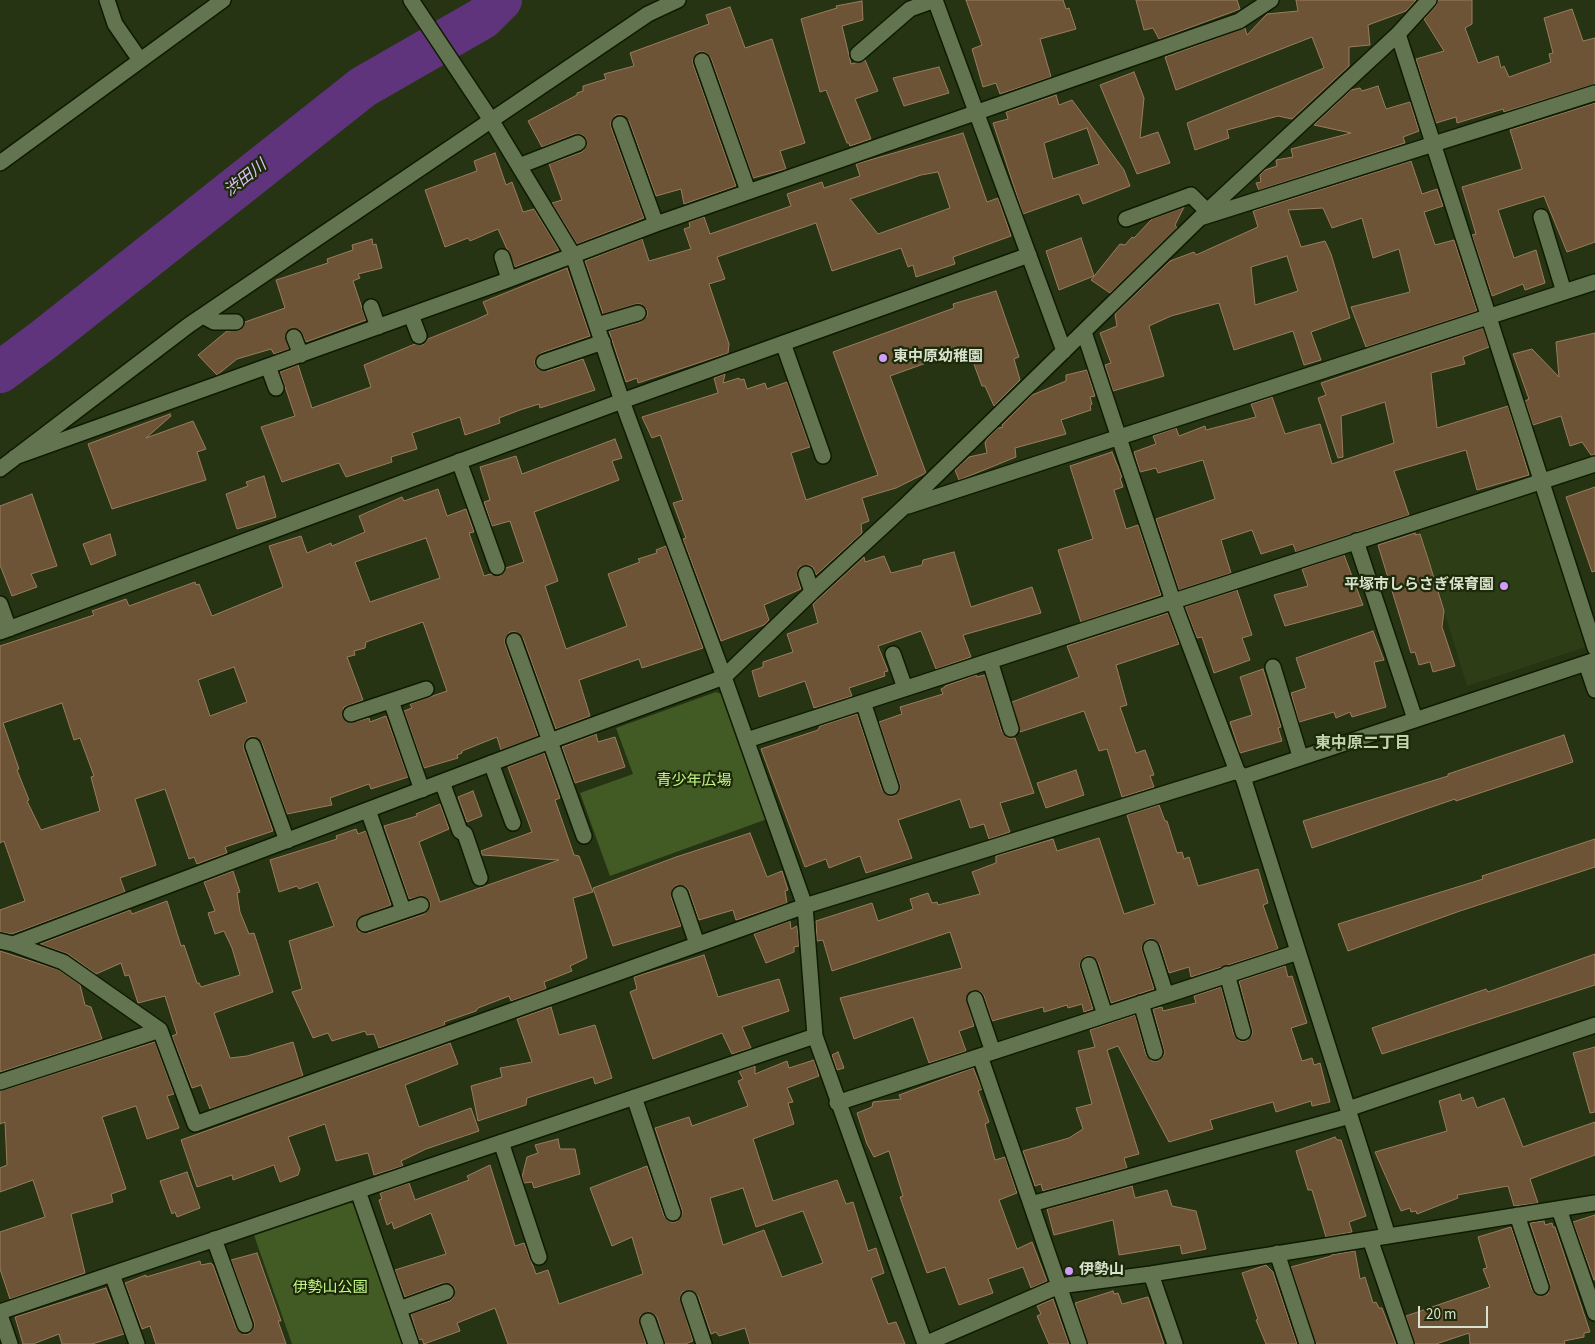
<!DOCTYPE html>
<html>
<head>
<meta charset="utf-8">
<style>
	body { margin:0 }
	#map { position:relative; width:1595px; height:1344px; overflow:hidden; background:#263414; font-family:"Source Sans 3",sans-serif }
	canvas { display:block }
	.scale { position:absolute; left:1418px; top:1306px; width:70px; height:22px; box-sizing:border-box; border:2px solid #d8e2ce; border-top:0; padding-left:6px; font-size:15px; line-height:18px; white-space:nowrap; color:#d8e2ce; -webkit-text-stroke:4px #1c2a09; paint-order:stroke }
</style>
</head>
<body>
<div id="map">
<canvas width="1595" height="1344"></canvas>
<div class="scale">20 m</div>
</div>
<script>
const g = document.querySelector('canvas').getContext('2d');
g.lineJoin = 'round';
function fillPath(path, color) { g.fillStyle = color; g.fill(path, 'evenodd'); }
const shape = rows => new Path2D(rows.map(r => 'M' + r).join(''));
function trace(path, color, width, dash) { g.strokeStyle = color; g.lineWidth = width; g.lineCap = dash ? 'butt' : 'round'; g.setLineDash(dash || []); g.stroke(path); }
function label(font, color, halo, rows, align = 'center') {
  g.font = font + ' "Source Sans 3","Noto Sans JP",sans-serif'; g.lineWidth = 4.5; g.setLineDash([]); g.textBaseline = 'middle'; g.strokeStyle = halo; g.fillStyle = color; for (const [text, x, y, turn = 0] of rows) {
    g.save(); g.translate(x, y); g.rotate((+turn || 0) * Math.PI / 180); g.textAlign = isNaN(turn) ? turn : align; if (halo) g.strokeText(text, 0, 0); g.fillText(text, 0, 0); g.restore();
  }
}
const built = shape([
	[1533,491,1543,496,1590,642,1586,647,1467,686,1419,529]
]);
const green = shape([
	[716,692,726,696,770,818,610,876,580,793,633,774,616,728],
	[349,1202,359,1206,406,1344,292,1344,254,1235]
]);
const river = shape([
	[0,372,42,341,363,87,483,18,501,0]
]);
const building = shape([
	[966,0,1063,0,1066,9,1069,8,1076,29,1040,39,1051,77,1000,94,996,83,983,87,972,49,982,45,966,0],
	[1136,0,1237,0,1240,9,1159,39,1153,28,1144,30,1136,0],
	[1296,0,1416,0,1406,11,1368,25,1370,45,1349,47,1349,66,1292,119,1278,116,1227,130,1229,138,1195,150,1187,123,1324,68,1312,37,1176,90,1165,57,1245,28,1247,35,1267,14,1298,11,1296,0],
	[1438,0,1472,0,1472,24,1465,28,1478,63,1498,56,1501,68,1504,66,1509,77,1551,62,1549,54,1553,53,1544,18,1572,9,1583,41,1595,38,1595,84,1504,112,1503,109,1457,123,1456,117,1436,123,1416,59,1444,51,1424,19,1436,6,1438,0],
	[862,1,863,20,842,26,851,64,865,60,878,91,855,99,871,139,850,146,849,143,847,143,826,90,820,92,801,19,837,8,836,6,862,1],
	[730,7,745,48,772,39,805,143,780,151,786,169,753,178,711,58,704,52,698,52,693,59,693,64,736,186,684,204,681,189,656,196,629,121,622,115,616,115,611,122,611,127,644,218,577,244,552,203,562,200,549,164,582,152,587,145,586,139,583,135,575,134,542,147,528,121,577,95,577,93,583,91,583,86,606,79,604,74,634,66,630,53,709,24,706,15,730,7],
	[939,67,949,93,904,106,893,78,939,67],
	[1134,72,1144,98,1140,138,1158,132,1170,163,1137,174,1100,85,1134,72],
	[1378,86,1386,109,1410,102,1419,131,1403,137,1405,143,1259,190,1256,183,1261,182,1260,175,1265,170,1277,166,1276,160,1293,157,1291,149,1351,133,1314,125,1351,90,1360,88,1362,91,1378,86],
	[1056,95,1059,105,1072,100,1124,170,1130,186,1083,204,1079,194,1023,214,993,123,1008,119,1006,112,1056,95],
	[1087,128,1099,164,1053,179,1044,143,1087,128],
	[1595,103,1595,242,1567,252,1544,196,1498,210,1514,258,1536,250,1545,283,1525,290,1523,284,1492,296,1472,235,1476,234,1462,187,1522,169,1510,130,1595,103],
	[963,133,987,202,998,198,1011,236,953,257,955,264,916,277,913,265,908,267,901,248,832,271,816,223,717,257,725,279,709,284,729,344,728,353,638,383,637,378,626,382,609,331,641,322,647,316,647,310,641,304,636,304,603,314,585,261,642,239,649,261,691,249,684,229,690,227,689,222,704,217,710,234,791,206,787,194,822,182,824,188,860,176,856,164,963,133],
	[938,172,950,208,878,234,850,199,921,175,938,172],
	[495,153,506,185,512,182,523,212,534,209,559,250,515,267,498,229,470,241,468,238,445,247,425,190,477,171,474,161,495,153],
	[1411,161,1422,194,1437,189,1443,206,1424,212,1435,245,1454,240,1477,311,1366,347,1351,307,1410,292,1399,249,1373,258,1362,218,1332,228,1323,208,1288,210,1301,247,1325,241,1331,254,1350,318,1311,332,1321,360,1304,365,1293,331,1234,350,1219,303,1171,316,1149,326,1164,376,1113,391,1105,365,1111,363,1100,333,1117,326,1115,314,1170,261,1194,252,1196,255,1258,227,1253,211,1411,161],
	[1287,256,1298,291,1255,305,1251,267,1287,256],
	[1184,207,1175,225,1177,228,1110,293,1091,280,1120,244,1125,245,1132,237,1134,238,1152,219,1184,207],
	[1081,238,1094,276,1059,290,1046,251,1081,238],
	[372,239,373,245,376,244,382,268,358,274,360,278,353,281,366,320,306,342,300,330,291,328,285,336,289,349,274,354,271,349,237,359,217,375,198,355,227,331,240,330,245,322,285,308,276,280,328,263,327,259,353,250,352,245,372,239],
	[567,268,590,336,541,353,535,360,535,365,538,369,547,371,583,359,595,390,540,408,539,404,520,410,499,418,500,423,465,435,460,417,412,433,417,449,391,457,392,462,346,477,339,463,282,482,261,427,295,416,280,372,298,365,312,408,371,387,364,365,415,344,423,345,428,339,475,320,488,314,483,302,567,268],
	[996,291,1019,357,1014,359,1020,380,994,406,985,386,982,386,968,348,890,376,926,473,896,488,862,498,869,521,861,524,862,533,816,575,813,567,808,565,799,567,797,576,801,589,764,605,769,620,764,625,721,641,683,539,686,538,673,503,683,500,662,440,660,435,652,438,642,417,718,393,714,378,725,374,723,383,739,378,740,380,744,379,747,389,765,383,767,389,787,382,810,447,791,453,806,500,878,475,833,352,954,308,953,304,996,291],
	[1483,328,1489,347,1463,357,1465,364,1431,373,1437,428,1508,406,1529,475,1477,490,1466,450,1394,471,1409,515,1296,552,1293,544,1261,554,1252,530,1221,540,1231,573,1179,590,1156,519,1215,499,1203,460,1158,473,1156,468,1140,472,1134,452,1156,444,1153,436,1176,428,1179,436,1205,426,1206,430,1256,417,1251,404,1272,397,1285,434,1320,424,1332,464,1394,443,1385,402,1341,416,1343,457,1338,458,1318,398,1326,395,1321,383,1483,328],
	[1595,333,1595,455,1591,455,1582,442,1570,446,1561,416,1533,425,1525,401,1529,399,1513,354,1532,349,1559,377,1556,342,1595,333],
	[1087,370,1095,396,1090,397,1092,404,1090,406,1091,410,1061,420,1066,434,1015,448,1016,457,959,480,955,470,969,457,987,453,985,443,987,439,998,428,1003,427,1002,425,1032,395,1066,381,1066,375,1087,370],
	[170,414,171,416,146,438,193,421,206,449,197,452,206,480,112,509,88,444,170,414],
	[615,439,622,458,612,461,619,480,534,512,558,581,545,586,566,649,627,626,608,574,640,562,638,559,657,553,656,550,666,546,703,648,642,668,639,659,579,680,590,716,556,729,523,638,516,632,510,632,505,639,505,644,538,736,501,750,497,737,462,751,462,753,457,755,458,758,424,768,404,711,412,708,410,704,447,691,423,622,366,642,365,648,354,651,355,655,347,657,363,700,344,707,342,716,350,723,369,718,370,722,386,716,408,777,371,789,369,784,330,798,332,805,287,814,262,743,255,737,249,737,244,744,244,749,273,831,225,847,227,853,197,864,194,857,189,859,165,789,135,799,156,865,120,878,125,892,12,934,0,932,0,910,25,901,4,841,0,843,0,646,94,615,92,611,126,599,129,606,195,582,196,585,199,584,212,616,283,587,269,546,301,536,307,553,331,543,332,546,365,532,359,516,402,497,404,501,438,489,447,516,466,509,474,532,469,533,484,576,490,574,500,576,506,568,524,562,510,521,492,526,484,502,490,500,480,467,516,456,522,474,615,439],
	[426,538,440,578,370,602,355,562,426,538],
	[234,667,247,702,210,716,198,680,234,667],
	[62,703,74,740,80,738,94,776,91,777,100,811,41,830,27,801,29,800,17,770,19,769,3,723,62,703],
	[1112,452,1122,477,1120,478,1123,487,1114,490,1126,529,1138,525,1161,595,1081,622,1058,550,1093,539,1070,466,1112,452],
	[264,476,276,517,237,529,226,494,248,486,246,482,264,476],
	[1595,487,1595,571,1592,572,1566,497,1595,487],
	[32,494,57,566,31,574,37,587,12,596,0,565,0,506,32,494],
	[1415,533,1415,535,1420,534,1430,565,1444,611,1442,627,1455,666,1433,672,1430,662,1419,665,1415,652,1411,653,1378,545,1415,533],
	[110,534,116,555,91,565,83,544,110,534],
	[954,552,971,607,1032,587,1041,613,963,635,971,657,936,669,921,631,878,646,888,671,884,672,885,676,849,688,852,696,814,708,805,681,759,697,752,671,763,667,763,662,793,652,787,634,818,623,813,604,864,557,865,562,884,556,891,573,922,565,923,560,954,552],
	[1344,555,1363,605,1285,626,1274,595,1308,586,1302,569,1344,555],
	[1237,590,1252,635,1242,638,1250,660,1214,673,1202,637,1197,638,1185,607,1237,590],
	[1168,613,1179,644,1116,665,1127,705,1120,707,1136,753,1145,750,1154,775,1150,776,1154,787,1122,797,1107,749,1099,751,1084,711,1020,732,1012,702,1079,677,1067,646,1168,613],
	[1373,631,1384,660,1374,662,1386,707,1352,717,1350,712,1336,718,1334,712,1299,722,1291,693,1306,688,1296,658,1373,631],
	[1263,669,1281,727,1278,728,1282,741,1240,753,1230,722,1252,715,1240,677,1263,669],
	[976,675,977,677,985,675,1002,732,1008,738,1015,738,1034,793,1000,803,1010,832,989,839,984,824,970,828,960,799,898,820,912,858,866,873,860,856,829,868,826,859,805,867,761,749,818,730,820,726,857,714,882,790,889,796,894,796,900,789,900,785,879,722,902,714,900,707,943,694,941,689,945,687,945,686,976,675],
	[596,734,598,742,615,737,625,767,575,783,562,747,596,734],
	[1564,735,1573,762,1456,801,1455,799,1312,848,1303,821,1448,776,1448,774,1564,735],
	[544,753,560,798,555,800,574,855,579,856,593,892,573,898,587,958,570,966,572,971,544,982,546,989,511,1001,509,996,478,1008,476,1011,444,1022,445,1025,379,1048,374,1034,367,1035,365,1031,332,1041,328,1033,313,1038,292,992,302,989,289,941,334,926,318,882,299,889,297,886,279,892,270,860,337,839,336,836,356,829,358,834,366,831,391,905,358,918,356,923,358,931,368,933,424,914,430,907,430,902,422,896,409,899,384,826,417,816,416,814,440,804,449,829,419,842,440,902,559,860,482,855,481,851,532,832,508,767,544,753],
	[1076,770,1084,795,1046,808,1037,783,1076,770],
	[473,791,482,816,467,822,458,797,473,791],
	[1159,805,1165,821,1167,821,1177,853,1182,852,1184,859,1189,857,1198,886,1258,869,1268,903,1263,905,1278,949,1191,977,1189,967,1169,973,1160,945,1153,939,1148,939,1142,946,1142,950,1154,989,1111,1003,1098,962,1091,956,1086,956,1080,963,1080,967,1093,1009,1084,1012,1082,1004,1068,1008,1067,1005,1044,1012,1043,1007,992,1021,984,996,981,992,972,990,966,998,974,1026,959,1031,966,1051,929,1063,913,1017,854,1039,840,998,962,968,950,932,832,971,823,940,817,941,816,921,872,903,878,921,913,909,910,899,928,893,932,903,937,902,938,905,980,894,972,872,996,863,996,856,1053,839,1057,851,1099,838,1124,914,1155,904,1127,815,1159,805],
	[750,833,767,877,782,871,788,890,785,891,787,903,736,920,733,910,699,920,689,891,686,887,677,885,673,888,671,897,681,926,613,946,593,888,676,857,750,833],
	[1595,839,1595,867,1460,911,1348,951,1338,924,1483,879,1482,876,1595,839],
	[233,871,240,892,237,893,240,912,249,934,254,933,273,992,214,1013,230,1058,247,1056,293,1042,303,1076,210,1109,201,1085,192,1088,172,1036,177,1034,165,996,138,1003,129,975,125,976,121,963,96,974,68,954,40,944,130,910,132,914,167,901,181,946,184,945,197,983,199,983,201,987,240,975,232,948,224,931,215,934,208,913,215,911,204,882,233,871],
	[790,921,791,929,797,926,799,946,794,947,794,952,766,963,754,934,790,921],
	[0,951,59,970,80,985,85,1005,91,1007,102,1039,0,1072,0,951],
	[1595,954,1595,985,1382,1054,1372,1028,1486,989,1488,992,1595,954],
	[704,955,718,997,779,979,789,1011,742,1027,751,1048,732,1054,722,1033,653,1059,630,992,637,989,634,977,704,955],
	[1285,966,1288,977,1292,976,1307,1023,1291,1028,1302,1061,1312,1058,1314,1065,1320,1063,1330,1102,1312,1106,1311,1101,1276,1112,1273,1102,1262,1105,1210,1120,1213,1129,1169,1142,1118,1046,1107,1050,1139,1154,1124,1158,1127,1168,1043,1191,1041,1184,1035,1186,1023,1151,1069,1138,1083,1129,1076,1108,1092,1104,1078,1051,1095,1047,1090,1030,1135,1015,1146,1055,1152,1061,1158,1061,1164,1055,1164,1050,1153,1009,1162,1007,1163,1011,1196,1003,1194,996,1221,987,1234,1035,1240,1041,1246,1041,1252,1035,1252,1030,1239,981,1285,966],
	[551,1007,559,1035,595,1025,612,1078,595,1084,593,1077,527,1098,526,1105,478,1121,471,1086,502,1077,500,1068,532,1062,517,1019,551,1007],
	[155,1042,174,1094,167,1096,179,1128,147,1139,136,1106,102,1117,126,1189,111,1194,113,1202,71,1214,85,1273,10,1299,0,1269,0,1232,45,1217,33,1180,0,1192,0,1168,7,1165,5,1122,0,1124,0,1091,155,1042],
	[450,1043,458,1064,405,1085,419,1127,471,1108,479,1131,426,1149,401,1161,403,1166,374,1175,368,1153,336,1161,325,1124,288,1137,300,1169,298,1175,280,1182,274,1165,233,1180,232,1175,197,1187,181,1140,450,1043],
	[1595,1047,1595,1112,1590,1113,1573,1053,1595,1047],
	[838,1052,844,1068,837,1070,832,1055,838,1052],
	[814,1060,819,1076,787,1088,793,1102,788,1103,794,1124,753,1139,773,1201,837,1180,846,1204,853,1202,868,1251,876,1248,884,1273,871,1278,888,1324,896,1322,905,1344,750,1344,745,1328,719,1336,716,1332,711,1334,698,1296,690,1290,682,1292,680,1298,693,1341,685,1344,665,1344,657,1317,649,1312,641,1315,639,1320,646,1344,508,1344,495,1308,457,1323,460,1331,424,1344,422,1339,419,1340,411,1314,450,1301,453,1298,455,1289,452,1285,443,1283,405,1297,395,1270,446,1254,431,1213,394,1229,392,1222,387,1225,379,1200,382,1199,380,1193,409,1183,415,1200,469,1180,467,1176,490,1165,515,1246,524,1243,536,1274,548,1270,559,1304,643,1274,632,1237,612,1246,590,1188,647,1166,664,1216,671,1222,676,1222,682,1215,682,1210,655,1128,689,1117,692,1126,748,1106,738,1081,743,1079,739,1071,755,1066,755,1074,787,1061,789,1068,814,1060],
	[743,1188,756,1227,803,1211,823,1263,782,1277,764,1230,723,1245,710,1198,743,1188],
	[973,1068,982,1089,978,1091,989,1122,985,1124,995,1160,1005,1157,1017,1193,999,1200,1017,1249,1032,1242,1047,1281,1031,1288,1023,1267,988,1279,993,1293,959,1305,945,1267,927,1273,900,1197,903,1196,889,1151,874,1157,867,1144,857,1113,872,1107,873,1102,901,1099,899,1095,973,1068],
	[1460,1094,1462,1101,1473,1097,1477,1108,1504,1098,1523,1147,1595,1122,1595,1155,1530,1179,1538,1203,1514,1206,1508,1186,1457,1195,1458,1198,1417,1214,1416,1211,1411,1212,1410,1208,1401,1211,1375,1152,1447,1131,1439,1101,1460,1094],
	[1335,1137,1337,1140,1341,1140,1366,1216,1349,1222,1352,1232,1326,1237,1312,1190,1308,1190,1296,1151,1335,1137],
	[558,1139,560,1149,575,1149,580,1174,534,1188,532,1182,524,1183,522,1177,527,1157,538,1153,535,1145,558,1139],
	[187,1172,200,1208,177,1217,175,1212,172,1214,160,1181,187,1172],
	[1132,1186,1135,1198,1167,1190,1172,1206,1196,1211,1206,1249,1182,1254,1180,1245,1119,1255,1113,1220,1054,1235,1047,1209,1132,1186],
	[1595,1215,1595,1280,1594,1280,1573,1222,1595,1215],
	[1544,1221,1545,1225,1552,1223,1553,1227,1555,1227,1590,1332,1584,1333,1584,1337,1564,1341,1565,1344,1470,1344,1469,1333,1436,1344,1415,1344,1406,1316,1490,1287,1483,1269,1487,1268,1478,1237,1511,1227,1532,1290,1540,1296,1548,1294,1550,1284,1530,1223,1544,1221],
	[1355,1251,1360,1279,1365,1277,1373,1303,1376,1302,1379,1308,1382,1308,1396,1344,1316,1344,1291,1267,1331,1256,1331,1255,1355,1251],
	[257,1253,281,1321,278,1321,286,1344,156,1344,150,1326,142,1329,125,1283,146,1275,146,1277,200,1261,201,1265,211,1263,213,1265,236,1328,243,1334,249,1334,254,1327,254,1322,231,1260,257,1253],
	[1266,1265,1273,1272,1297,1344,1266,1344,1256,1320,1258,1319,1242,1273,1266,1265],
	[106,1288,124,1334,92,1344,62,1344,59,1334,33,1344,23,1344,15,1317,106,1288],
	[1113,1291,1114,1294,1118,1293,1122,1304,1148,1297,1164,1344,1088,1344,1075,1303,1113,1291],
	[1053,1299,1069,1344,1049,1344,1037,1316,1041,1314,1037,1306,1053,1299]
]);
const minor = shape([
	[107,0,115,24,140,60],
	[411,0,491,120,573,255,622,401,724,677,805,906,815,1036,925,1344,1059,1286,1151,1274,1595,1203],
	[1398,34,1595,648],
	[858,54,910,9,935,0,1064,351],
	[702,61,748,191],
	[620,124,656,224],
	[0,163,223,0],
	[519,166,578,143],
	[1204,214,1398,34,1429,0],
	[1541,217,1564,292],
	[1126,219,1191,195,1207,211],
	[502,257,509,279],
	[371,307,378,327],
	[411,315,419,336],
	[203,316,214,322,236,322],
	[597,325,638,313],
	[1084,332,1173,601,1237,771,1243,777,1388,1236],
	[294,337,301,355],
	[783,343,823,456],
	[544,362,603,342],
	[268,366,276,388],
	[15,457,505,281,656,224,1239,21,1271,0],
	[459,461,497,567],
	[0,469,189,325,648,14,678,0],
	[908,506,1595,282],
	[1356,541,1415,719],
	[806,574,812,592],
	[0,604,9,629],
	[0,632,622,401,1029,255],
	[514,641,584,836],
	[893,654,905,688],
	[990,661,1011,729],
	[1586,663,1595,690],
	[1273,667,1300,756],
	[391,701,422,790],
	[863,702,891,787],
	[351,714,426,689],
	[747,740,1595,464],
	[253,746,287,841],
	[491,763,513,823],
	[1243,777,1595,660],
	[442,782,460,831,465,834,480,878],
	[368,810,403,910],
	[680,894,697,944],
	[365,924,421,905],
	[0,941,13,944,550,741,724,677,812,592,904,507,1200,218,1595,93],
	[13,944,63,962,160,1030,195,1124,805,906,1237,771],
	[1151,948,1166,995],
	[1089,965,1105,1015],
	[1227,974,1243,1032],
	[975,999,993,1052],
	[1141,1003,1155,1052],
	[980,1056,1079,1344],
	[0,1082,160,1030],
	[634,1097,673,1213],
	[837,1103,1298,952],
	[1348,1109,1595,1025],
	[501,1142,539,1257],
	[358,1191,411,1344],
	[1031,1204,1350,1116],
	[1559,1209,1595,1313],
	[1517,1215,1541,1287],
	[214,1239,245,1325],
	[1370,1239,1406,1344],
	[1277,1253,1307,1344],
	[112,1274,137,1344],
	[1151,1274,1175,1344],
	[689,1299,704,1344],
	[399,1309,446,1292],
	[0,1312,815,1036],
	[0,1315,10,1344],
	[648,1321,656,1344]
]);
const markers = [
	[883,358,5,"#d29cfd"],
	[1504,586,5,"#d29cfd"],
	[1069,1271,5,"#d29cfd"]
];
const poiNames = [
	["東中原幼稚園",893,358],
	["平塚市しらさぎ保育園",1494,586,"right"],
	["伊勢山",1079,1271]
];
const parkNames = [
	["青少年広場",694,782],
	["伊勢山公園",330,1289]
];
const waterNames = [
	["渋田川",246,179,-38]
];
const neighbourhoodNames = [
	["東中原二丁目",1363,744]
];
fillPath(built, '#2d3e16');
fillPath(green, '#425a23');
trace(river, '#5f347d', 42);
fillPath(building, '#6e5436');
trace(building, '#997d5e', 1);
trace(minor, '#0e1b00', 18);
trace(minor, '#637451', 15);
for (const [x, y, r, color] of markers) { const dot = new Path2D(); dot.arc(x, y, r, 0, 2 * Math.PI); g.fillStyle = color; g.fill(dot); trace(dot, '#1c2a09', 2); }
label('bold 15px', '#d8e2ce', '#1c2a09', poiNames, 'left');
label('15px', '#c4f886', '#1c2a09', parkNames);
label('italic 16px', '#e1c0fe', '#1c2a09', waterNames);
label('bold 16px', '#c2d5ae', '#1c2a09', neighbourhoodNames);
</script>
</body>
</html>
